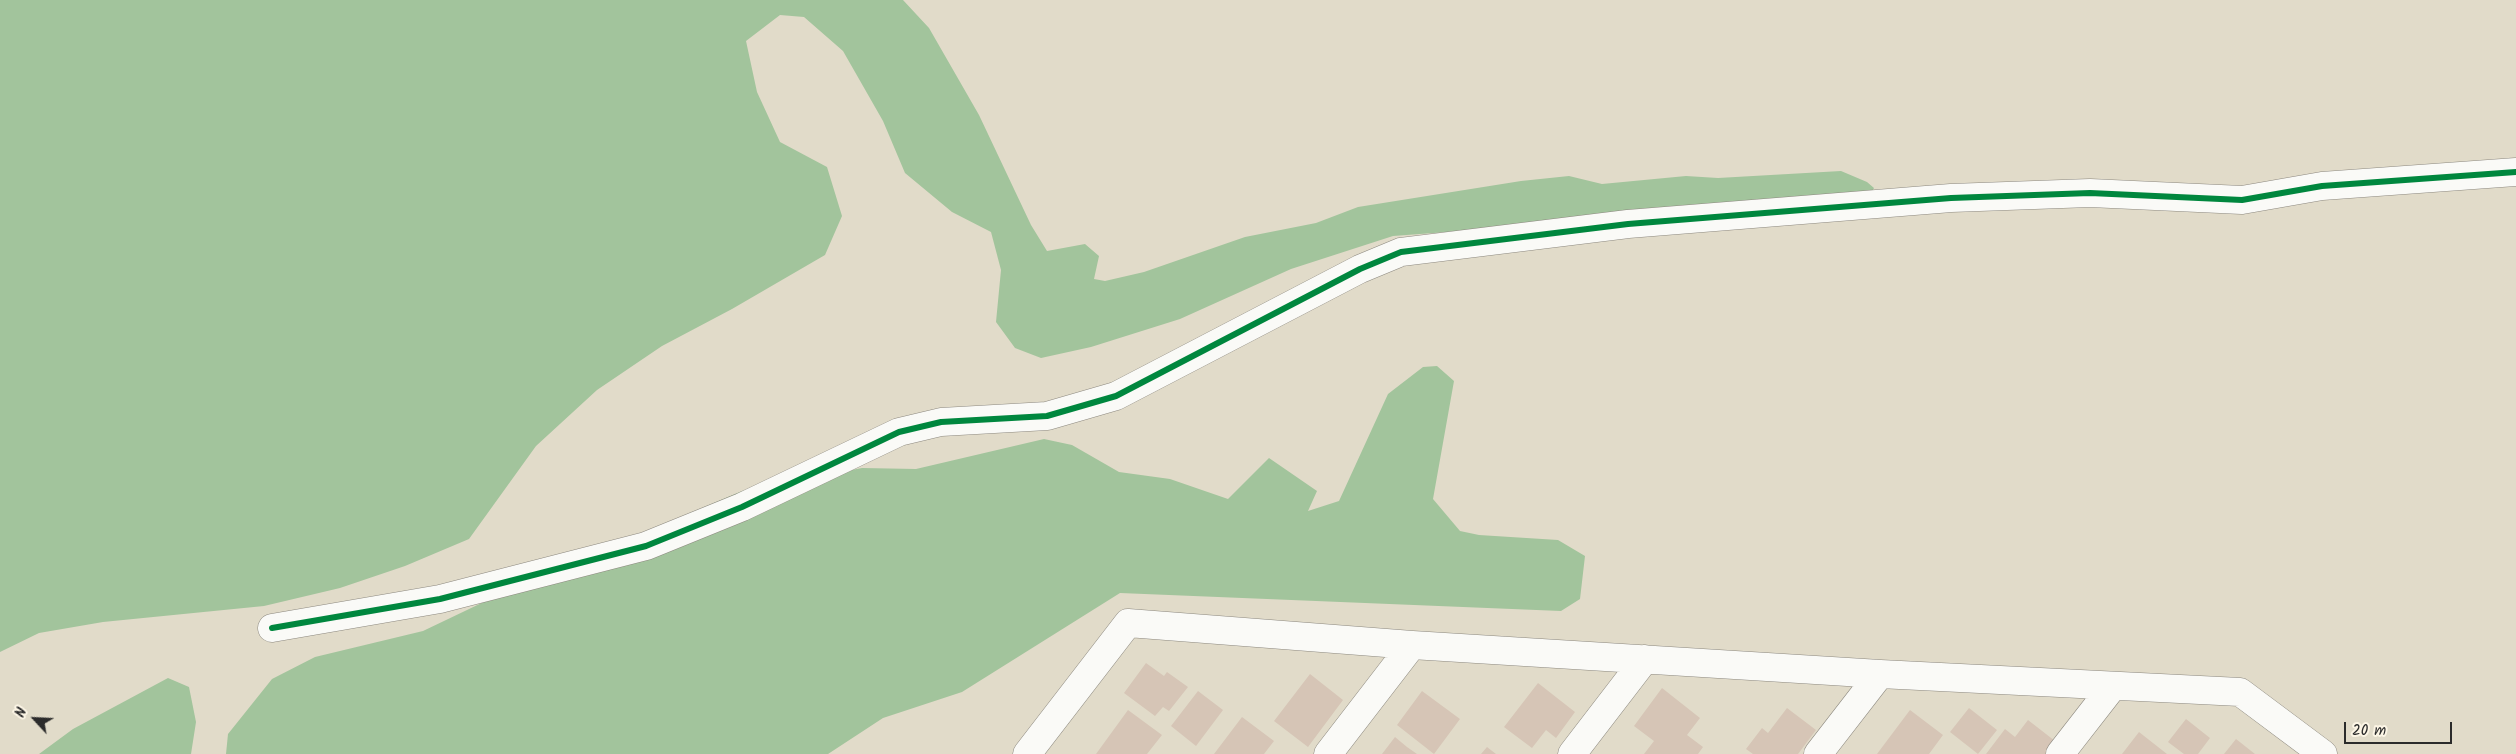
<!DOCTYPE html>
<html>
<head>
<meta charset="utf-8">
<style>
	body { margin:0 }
	#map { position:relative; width:2516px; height:754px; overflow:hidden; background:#e1dbc9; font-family:Kalam,sans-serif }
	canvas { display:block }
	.north { position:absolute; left:10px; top:694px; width:50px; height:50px; -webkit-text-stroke:4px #fcf5e5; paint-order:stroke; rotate:295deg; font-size:14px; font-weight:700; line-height:20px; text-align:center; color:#2b2b2b }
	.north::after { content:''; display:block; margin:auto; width:18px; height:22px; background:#2b2b2b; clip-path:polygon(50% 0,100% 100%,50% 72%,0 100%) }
	.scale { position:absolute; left:2344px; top:722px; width:108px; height:22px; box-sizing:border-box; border:2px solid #2b2b2b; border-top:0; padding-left:6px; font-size:15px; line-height:18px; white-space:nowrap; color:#2b2b2b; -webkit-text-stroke:4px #fcf5e5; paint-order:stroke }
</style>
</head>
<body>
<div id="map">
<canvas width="2516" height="754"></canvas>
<div class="north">N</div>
<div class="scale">20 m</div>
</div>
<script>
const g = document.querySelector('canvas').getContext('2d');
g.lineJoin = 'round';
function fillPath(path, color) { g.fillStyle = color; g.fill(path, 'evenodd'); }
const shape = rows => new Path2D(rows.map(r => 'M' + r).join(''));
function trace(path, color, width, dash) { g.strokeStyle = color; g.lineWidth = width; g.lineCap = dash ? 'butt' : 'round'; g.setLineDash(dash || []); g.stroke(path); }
const forest = shape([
	[0,0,903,0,929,28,979,115,1031,225,1047,251,1085,244,1099,256,1094,279,1105,281,1144,272,1245,237,1316,223,1358,207,1521,181,1569,176,1602,184,1686,176,1718,178,1841,171,1867,182,1874,188,1867,201,1393,236,1291,269,1180,319,1091,347,1041,358,1015,348,996,322,1001,270,991,232,952,212,905,173,883,121,843,51,804,17,780,15,746,41,757,92,780,142,827,167,842,216,825,255,732,309,662,346,597,390,536,446,469,539,405,566,340,588,264,606,103,622,39,633,0,652],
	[1437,366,1454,381,1433,499,1460,531,1479,535,1558,540,1585,556,1580,599,1561,611,1120,593,962,692,883,718,828,754,226,754,228,734,272,679,315,657,423,631,511,589,742,491,862,468,916,469,1044,439,1072,445,1119,472,1170,479,1228,499,1269,458,1317,491,1308,511,1339,501,1388,394,1423,367],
	[168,678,189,687,196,722,191,754,39,754,73,729]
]);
const building = shape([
	[1146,663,1164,676,1167,672,1188,687,1169,711,1163,707,1155,716,1124,693],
	[1310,674,1343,700,1308,747,1274,721],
	[1538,683,1575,712,1556,738,1546,730,1532,748,1504,727],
	[1662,688,1700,718,1687,735,1703,747,1698,754,1644,754,1654,741,1634,726],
	[1198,691,1223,710,1196,746,1171,726],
	[1422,691,1460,719,1434,754,1397,725],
	[1787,708,1816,730,1798,754,1753,754,1746,749,1762,728,1768,733],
	[1969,708,1997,730,1978,754,1950,732],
	[1128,710,1162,735,1147,754,1096,754],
	[1910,710,1943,735,1929,754,1877,754],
	[1242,717,1274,741,1264,754,1214,754],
	[2186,719,2210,738,2198,754,2184,754,2168,742],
	[2028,720,2055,741,2045,754,1986,754,2005,729,2015,737],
	[2139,732,2167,754,2122,754],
	[1395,737,1407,747,1417,754,1382,754],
	[2236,739,2255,754,2224,754],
	[1487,747,1496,754,1481,754]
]);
const street = shape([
	[272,628,440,599,646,546,742,507,899,432,941,422,1047,416,1116,396,1360,269,1401,252,1628,224,1951,198,2090,193,2242,200,2322,186,2516,172],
	[1027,754,1128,623,1412,645,1880,674,2240,692,2323,754],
	[1328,754,1412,645],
	[1572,754,1645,659],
	[1818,754,1880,674],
	[2060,754,2113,686]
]);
const cycleway = shape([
	[272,628,440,599,646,546,742,507,899,432,941,422,1047,416,1116,396,1360,269,1401,252,1628,224,1951,198,2090,193,2242,200,2322,186,2516,172]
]);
fillPath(forest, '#a2c49c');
fillPath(building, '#d6c5b6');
trace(street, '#8c887f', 29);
trace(street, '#fafaf7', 28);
trace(cycleway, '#00873e', 6);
</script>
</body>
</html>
